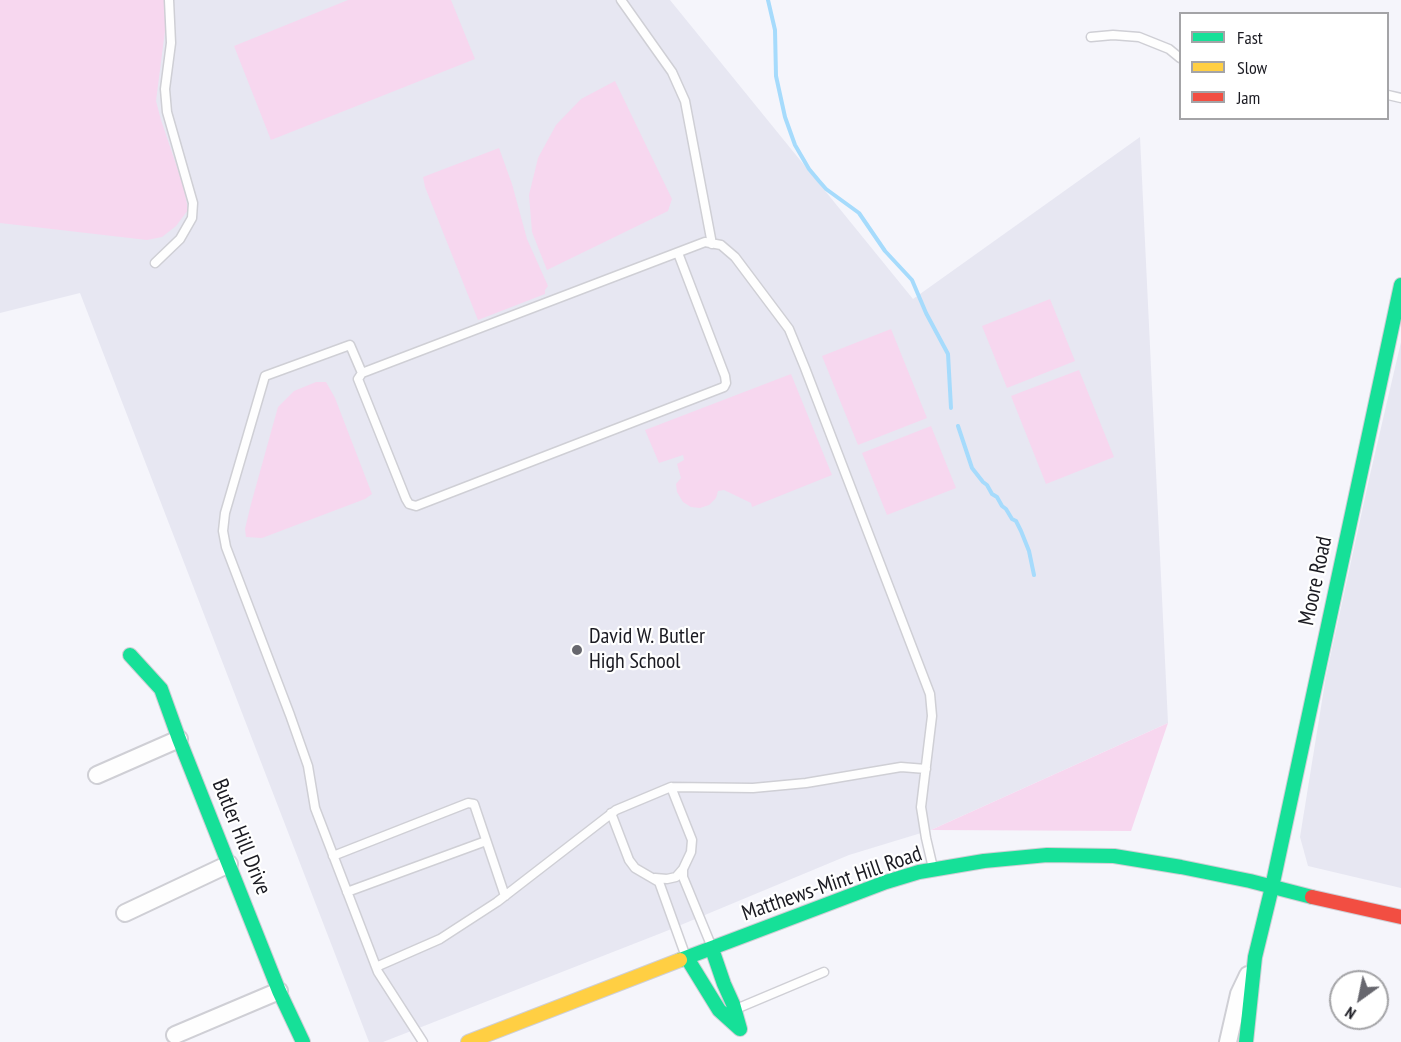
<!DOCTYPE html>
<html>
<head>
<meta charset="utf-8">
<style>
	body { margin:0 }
	#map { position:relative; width:1401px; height:1042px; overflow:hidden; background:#f5f5fb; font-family:"PT Sans Narrow",sans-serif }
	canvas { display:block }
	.legend { position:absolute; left:1179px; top:12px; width:210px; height:108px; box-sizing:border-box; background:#fff; border:2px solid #a4a4a7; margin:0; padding:8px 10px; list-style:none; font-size:18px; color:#1b1b22 }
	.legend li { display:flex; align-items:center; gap:12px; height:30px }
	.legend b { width:30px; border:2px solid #a4a4a7 }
	.north { position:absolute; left:1329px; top:970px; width:60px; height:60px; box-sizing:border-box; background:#fff; border:2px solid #a4a4a7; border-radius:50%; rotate:213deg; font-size:16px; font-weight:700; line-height:24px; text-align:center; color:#1b1b22 }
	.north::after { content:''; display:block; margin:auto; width:21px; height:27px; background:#67676e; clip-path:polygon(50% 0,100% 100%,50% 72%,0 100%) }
</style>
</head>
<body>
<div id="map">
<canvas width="1401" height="1042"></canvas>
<ul class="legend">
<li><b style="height:8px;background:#16e098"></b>Fast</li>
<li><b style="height:8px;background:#ffcf43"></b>Slow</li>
<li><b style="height:8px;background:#f24e42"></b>Jam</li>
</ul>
<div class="north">N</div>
</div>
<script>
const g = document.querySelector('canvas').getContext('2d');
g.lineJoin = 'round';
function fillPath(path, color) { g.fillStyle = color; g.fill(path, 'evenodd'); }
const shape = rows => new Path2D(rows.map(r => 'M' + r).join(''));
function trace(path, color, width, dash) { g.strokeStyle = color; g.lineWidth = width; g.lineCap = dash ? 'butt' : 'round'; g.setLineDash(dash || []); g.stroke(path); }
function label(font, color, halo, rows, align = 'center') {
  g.font = font + ' "PT Sans Narrow",sans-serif'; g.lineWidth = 4.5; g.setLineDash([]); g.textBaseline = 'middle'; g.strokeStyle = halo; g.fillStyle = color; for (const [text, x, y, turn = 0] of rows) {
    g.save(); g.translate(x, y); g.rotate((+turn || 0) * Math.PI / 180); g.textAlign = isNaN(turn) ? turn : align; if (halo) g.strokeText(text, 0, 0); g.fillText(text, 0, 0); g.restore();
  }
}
const built = shape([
	[0,0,670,0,913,299,1140,137,1168,723,931,830,849,855,664,932,383,1042,369,1042,80,293,0,313],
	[1401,342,1401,888,1308,866,1300,837,1326,676,1369,479]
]);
const green = shape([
	[0,0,164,0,166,23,156,101,161,120,184,188,188,210,176,226,162,237,147,240,0,223],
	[348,0,451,0,475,59,271,140,234,46],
	[615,81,672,199,668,211,547,270,532,232,529,195,538,158,556,125,581,99],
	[499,148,512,184,527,239,548,286,545,290,545,294,478,320,425,187,423,177],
	[1050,299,1075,361,1007,388,982,326],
	[891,329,927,418,858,445,822,356],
	[1079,370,1114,457,1046,484,1011,396],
	[791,374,832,475,752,507,751,503,724,490,718,491,716,498,709,505,700,508,691,507,683,502,677,492,676,484,681,478,677,464,684,460,683,455,659,463,645,430],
	[316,382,326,382,335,398,372,494,365,499,262,538,246,537,245,529,251,504,278,407,294,391],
	[931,426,956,488,887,515,862,453],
	[1168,723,1131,831,931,830]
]);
const stream = shape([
	[768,0,775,30,776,76,785,117,795,145,809,169,819,181,826,189,859,213,885,251,912,280,926,313,948,354,951,408],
	[958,426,972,468,983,482,987,485,992,494,997,497,1002,506,1006,509,1012,519,1016,521,1021,531,1029,551,1034,575]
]);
const lane = shape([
	[621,0,672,72,685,101,712,244],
	[1091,37,1113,35,1139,37,1169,49,1180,58],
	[1388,95,1401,98],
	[155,263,180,239,192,218,193,203,167,112,165,89,171,43,169,0],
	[362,373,358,379,406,499,409,504,416,506,724,387,726,383,725,376,678,253],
	[671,787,692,840,691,852,683,869,683,877,711,945],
	[611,813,629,860,635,868,659,882,686,957],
	[333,856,468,803,474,804,505,896],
	[655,878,667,879,676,877,683,869],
	[347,892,486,841],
	[376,967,440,939,497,902,616,810,671,787,753,788,806,783,901,767,926,769],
	[736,1009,824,972],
	[423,1042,378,972,315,808,308,766,290,715,226,547,223,531,225,513,265,376,350,345,362,373,705,242,721,245,735,257,789,329,805,368,930,694,932,716,921,807,926,838,933,868]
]);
const street = shape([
	[97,775,179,739],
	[125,913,229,864],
	[175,1035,279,991],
	[1228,1042,1239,994,1248,975]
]);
const fast = shape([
	[130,655,161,689,179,739,279,991,303,1042],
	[687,958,719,1010,740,1029,733,1004,724,984,712,949],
	[680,960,886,882,919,872,984,861,1047,855,1114,856,1181,867,1250,881,1312,897],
	[1246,1042,1255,957,1272,887,1401,285]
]);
const slow = shape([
	[468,1042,680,960]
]);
const jam = shape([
	[1312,897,1401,917]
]);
const markers = [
	[577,650,6,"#67676e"]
];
const streetNames = [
	["Moore Road",1316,581,-78],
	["Butler Hill Drive",241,837,68],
	["Matthews-Mint Hill Road",832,884,-19]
];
const poiNames = [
	["David W. Butler",589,637],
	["High School",589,662]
];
fillPath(built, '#e7e7f2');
fillPath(green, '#f7d7ef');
trace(stream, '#a6dbfc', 4);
trace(lane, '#cfcfd5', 11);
trace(street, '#cfcfd5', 20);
trace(fast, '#cfcfd5', 16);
trace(slow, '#cfcfd5', 16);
trace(jam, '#cfcfd5', 16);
trace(lane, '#fefefe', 8);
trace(street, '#fefefe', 16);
trace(fast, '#16e098', 14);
trace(slow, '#ffcf43', 14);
trace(jam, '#f24e42', 14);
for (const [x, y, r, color] of markers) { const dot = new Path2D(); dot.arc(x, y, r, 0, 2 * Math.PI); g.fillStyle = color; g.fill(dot); trace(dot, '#fff', 2); }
label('22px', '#1b1b22', '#fff', streetNames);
label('22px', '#1b1b22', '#fff', poiNames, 'left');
</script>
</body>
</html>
